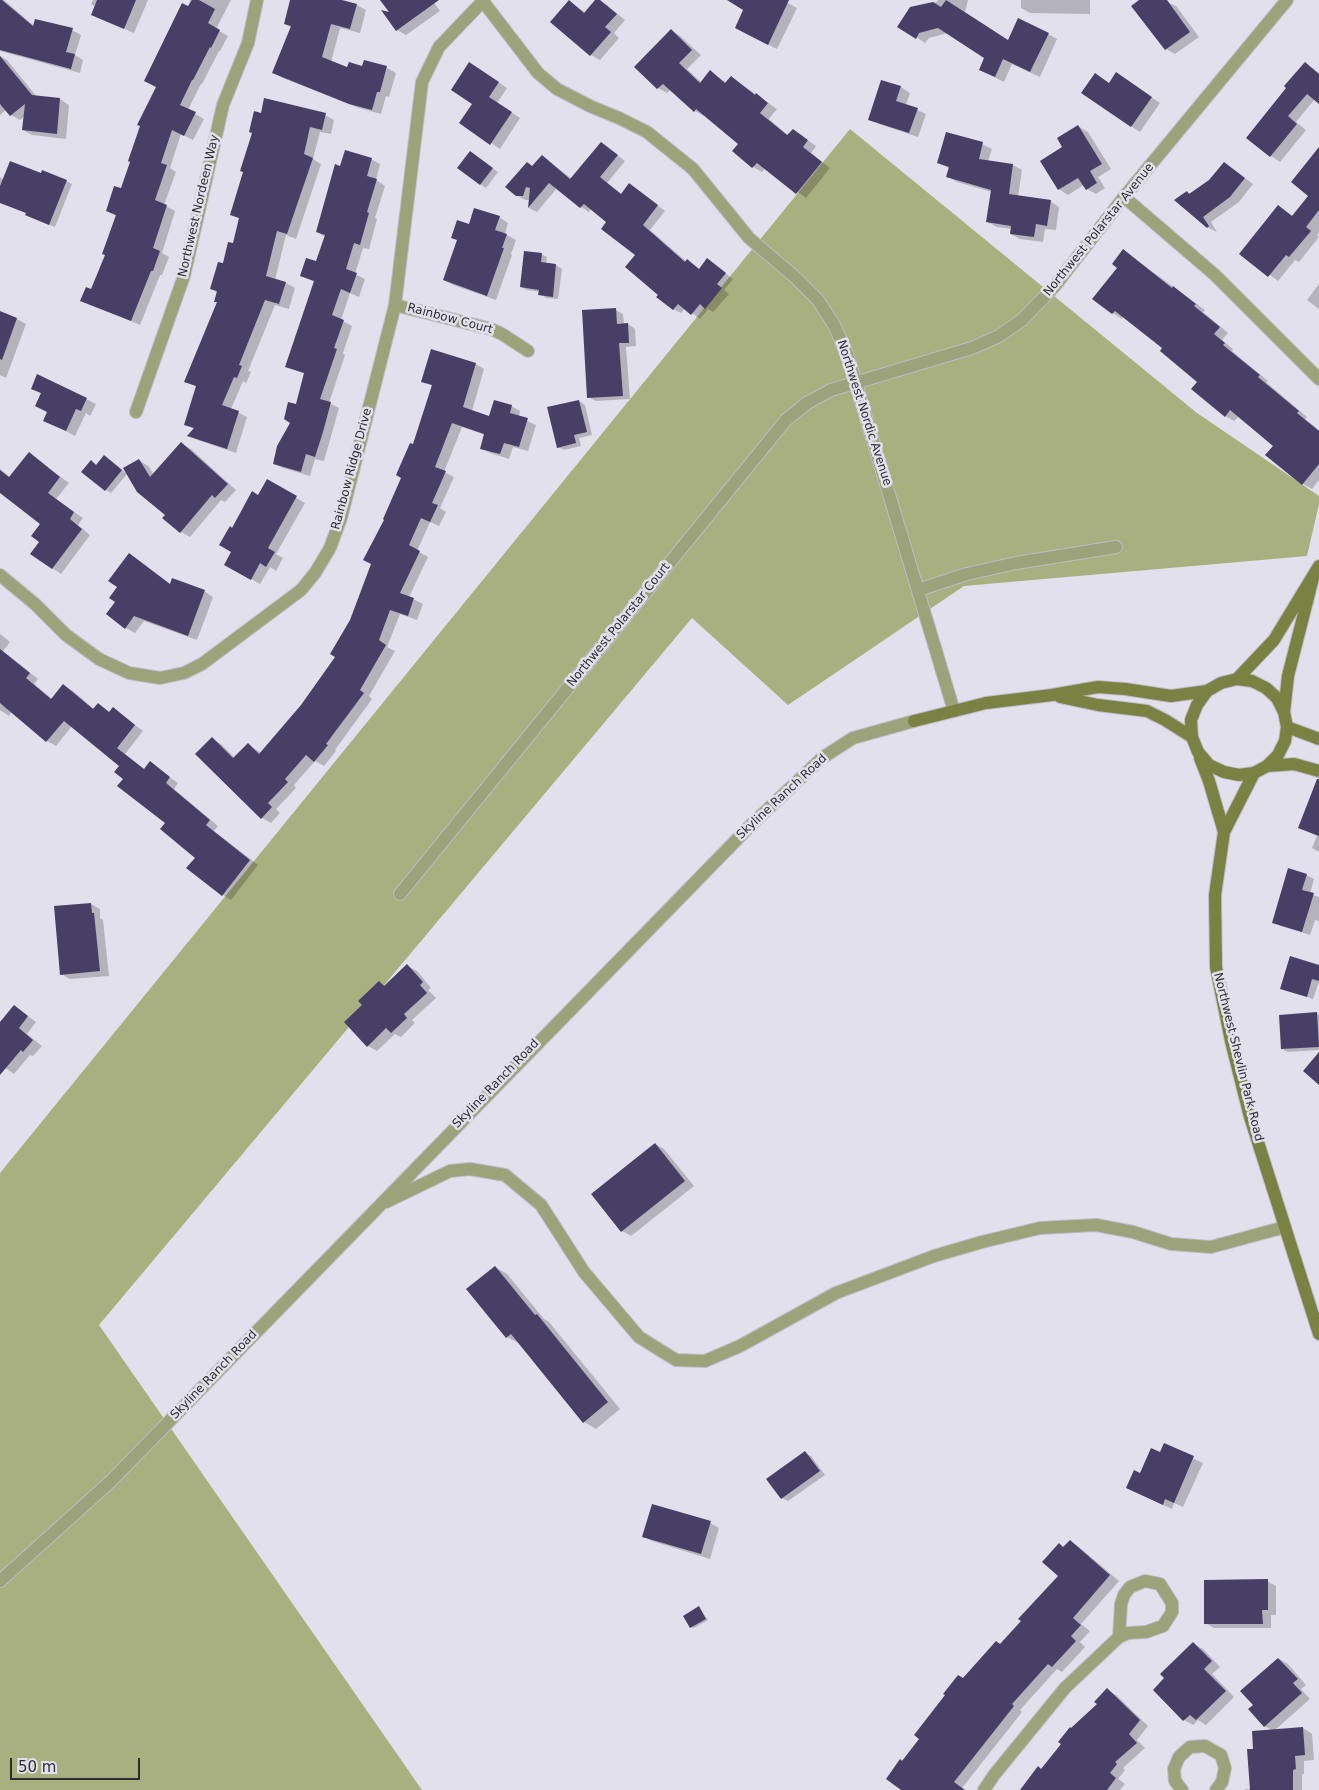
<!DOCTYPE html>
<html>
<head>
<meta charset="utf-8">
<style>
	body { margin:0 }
	#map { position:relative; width:1319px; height:1790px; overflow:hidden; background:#e2e0ec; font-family:"DejaVu Sans",sans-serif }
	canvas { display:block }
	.scale { position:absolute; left:10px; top:1758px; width:130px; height:22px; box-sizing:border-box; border:2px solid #2e2d32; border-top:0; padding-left:6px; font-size:15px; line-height:18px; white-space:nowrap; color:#2e2d32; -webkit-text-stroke:4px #e2e0ec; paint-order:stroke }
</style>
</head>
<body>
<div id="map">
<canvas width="1319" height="1790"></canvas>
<div class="scale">50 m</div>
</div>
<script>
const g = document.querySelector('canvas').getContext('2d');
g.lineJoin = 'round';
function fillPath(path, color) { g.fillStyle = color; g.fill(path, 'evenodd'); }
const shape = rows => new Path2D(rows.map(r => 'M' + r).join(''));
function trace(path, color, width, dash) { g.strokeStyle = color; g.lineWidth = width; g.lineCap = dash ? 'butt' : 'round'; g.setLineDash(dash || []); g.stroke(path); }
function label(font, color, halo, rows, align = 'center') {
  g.font = font + ' "DejaVu Sans",sans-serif'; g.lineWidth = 5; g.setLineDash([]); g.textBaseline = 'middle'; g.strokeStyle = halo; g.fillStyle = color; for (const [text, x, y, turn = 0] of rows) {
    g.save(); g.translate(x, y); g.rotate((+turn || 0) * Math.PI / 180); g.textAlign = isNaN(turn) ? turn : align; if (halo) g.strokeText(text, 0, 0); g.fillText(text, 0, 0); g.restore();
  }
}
const forest = shape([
	[850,129,1197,413,1319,496,1319,504,1307,556,964,586,788,705,692,618,99,1325,422,1790,0,1790,0,1173]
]);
const shadow = shape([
	[0,0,4,0,34,26,72,30,81,35,75,55,83,60,80,73,0,51],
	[93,0,148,0,134,33,92,15,95,7,91,4],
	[190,0,231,0,216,29,228,36,220,51,219,51,202,84,201,84,188,110,204,119,193,140,181,134,170,168,176,172,164,205,175,211,162,253,169,257,162,275,160,275,140,325,82,300,92,291,106,255,116,216,107,211,121,190,157,87,189,8],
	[291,0,337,0,357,5,366,10,360,33,340,28,331,62,348,69,363,68,365,61,387,68,396,73,389,97,386,96,381,114,359,108,283,78,274,73,292,28,285,24],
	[382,0,432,0,440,11,406,35,397,30,391,12],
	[597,0,607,5,625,20,614,33,619,38,600,60,591,55,570,2,586,13],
	[729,0,785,0,784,1,797,8,777,49,745,33,745,10],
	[938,0,968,0,965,12,1009,41,1048,34,1057,39,1040,77,1012,64,1004,82,980,70,986,58,948,33,929,38,925,43,899,26,911,8,937,2],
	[1021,0,1090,0,1090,14,1030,13,1021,8],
	[1141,0,1162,0,1176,6,1199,37,1175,54,1166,49],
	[671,31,680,36,701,55,687,69,701,82,710,72,727,83,731,77,777,109,769,119,789,136,793,130,816,146,811,153,830,168,806,198,765,168,762,172,753,167,739,143,705,115,704,116,695,111,671,89,667,93,658,88,636,67],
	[0,56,7,60,37,97,60,99,69,105,66,139,32,135,23,130,25,116,20,120,11,115,6,110,0,115],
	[1305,63,1319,73,1319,103,1315,99,1296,122,1306,130,1280,162,1271,156,1248,137,1288,88],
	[479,69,507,88,497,103,520,118,500,149,491,143,474,103],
	[1125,79,1160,103,1140,132,1131,126,1109,84],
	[882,81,901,87,910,93,906,105,926,114,918,137,879,124,870,119],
	[261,114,325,115,334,120,331,134,320,132,313,159,321,164,296,239,286,235,275,280,286,283,295,288,289,309,275,305,248,371,251,372,246,383,243,381,231,409,247,417,236,453,198,440,189,435,194,429,185,424,197,387,186,381,218,303,215,301,218,293,211,289,233,245,240,219,232,214],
	[1078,126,1088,132,1111,169,1098,177,1105,188,1096,194,1087,189,1084,185,1068,195,1059,189,1064,148],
	[601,143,625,161,607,183,622,195,637,190,665,211,650,230,687,262,700,269,708,260,733,279,724,290,729,294,713,312,708,309,700,319,685,308,681,313,673,309,627,267,637,255,608,222,592,208,589,212,581,207,557,188,537,212,529,208,530,200,525,200,516,195,533,167,542,156,572,179],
	[982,144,992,149,988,161,1013,165,1022,170,1018,197,1050,201,1059,207,1056,230,1045,229,1043,242,1020,239,1011,234,1012,229,997,227,987,222,992,192,957,182,948,177,950,169,939,163],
	[1319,150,1319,233,1317,235,1319,237,1299,262,1295,260,1278,281,1241,254,1278,206,1294,217,1310,195],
	[476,156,498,172,486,188,480,184],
	[371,159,380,164,376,180,385,186,375,218,377,219,369,249,363,248,355,274,365,279,359,297,350,293,341,320,352,326,343,353,345,355,329,403,339,408,324,461,315,459,310,476,283,468,274,463,292,423,305,374,286,366,315,282,302,276,317,263,325,237,317,232,341,167],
	[1224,163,1253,184,1239,202,1211,222,1217,232,1207,227,1187,192,1190,194,1210,181],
	[42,174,66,181,72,184,55,227,32,218,26,215,27,213,0,202,0,177,4,180],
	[499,217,508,223,505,234,516,240,511,254,512,255,496,300,453,285,444,280,458,241,469,225],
	[1124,251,1205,310,1203,312,1228,333,1222,340,1233,349,1232,351,1268,381,1266,382,1307,417,1305,419,1319,430,1319,480,1312,489,1303,484,1274,446,1239,416,1234,421,1225,416,1198,382,1164,348,1123,316,1122,319,1113,313,1094,298,1118,267],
	[541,254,547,257,546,264,556,265,562,269,558,299,546,298,540,294,540,292,527,290,521,287],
	[1319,284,1319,309,1307,300],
	[616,310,623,314,624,324,628,324,635,329,636,346,626,347,630,399,596,401,588,397],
	[0,319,17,319,26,324,6,378,0,375],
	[476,364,484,369,472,411,490,417,511,406,520,411,519,417,536,425,528,451,513,447,509,459,490,453,481,448,485,435,462,427,444,472,454,477,440,508,446,512,439,526,430,522,417,551,428,557,409,597,423,604,417,620,400,614,387,647,395,651,369,696,372,699,335,750,336,751,324,766,315,761,294,785,296,788,276,809,280,813,271,823,262,818,212,739,221,744,235,758,248,744,261,753,302,705,337,657,372,564,386,519,414,446,432,386,423,381],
	[38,376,96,404,90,416,86,413,75,436,44,420,48,412,42,394,32,388],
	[579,401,585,405,592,435,579,438,581,446,564,450,558,447],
	[182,444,191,449,236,490,225,502,221,500,190,537,181,532,167,515,139,460,148,466,154,475],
	[29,454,69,483,56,499,83,518,78,525,90,535,61,574,52,568,41,541,42,524,1,492,0,493,0,469,11,478],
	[110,460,127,474,111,493,106,490,91,462,97,465],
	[267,481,305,503,276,554,283,558,276,571,270,567,260,584,226,564,233,552,232,529,259,496],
	[129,555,171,585,204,591,213,597,197,640,144,621,135,633,126,628,119,587],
	[0,634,10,642,3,651,38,679,34,684,52,699,64,686,73,691,94,709,98,705,110,712,113,708,143,731,125,754,145,770,150,763,178,783,174,789,218,826,214,831,258,865,231,900,223,895,196,858,167,823,125,779,121,766,72,726,56,746,47,741,12,711,9,716,0,710],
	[1319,798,1319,852,1312,848,1317,836,1300,828],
	[1306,875,1314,879,1310,894,1319,897,1319,921,1315,920,1310,935,1281,926,1273,922],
	[91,904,100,909,100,918,103,920,109,976,70,979,61,974],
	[407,966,417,971,431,988,428,990,436,998,412,1020,415,1023,401,1037,395,1034,377,1051,368,1046,364,1005,379,983,386,986],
	[1319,966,1319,982,1313,999,1282,988],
	[14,1006,36,1022,27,1034,42,1046,33,1056,30,1055,14,1074,0,1064,0,1024],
	[1316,1013,1319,1015,1319,1050,1288,1052,1282,1049],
	[655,1144,664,1149,694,1186,631,1236,622,1231],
	[495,1267,507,1274,544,1319,549,1322,620,1409,596,1429,584,1422,520,1344,507,1337,468,1289],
	[1164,1445,1203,1463,1183,1507,1174,1503,1172,1509,1127,1488,1161,1453],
	[805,1453,811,1456,825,1475,788,1501,782,1498],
	[710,1523,719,1528,710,1559,652,1541,643,1536],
	[1070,1541,1079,1547,1119,1581,1081,1624,1090,1631,1080,1642,1085,1647,1062,1672,1057,1669,1020,1710,1022,1712,962,1788,965,1790,904,1790,903,1762,964,1679,1001,1645,1060,1576,1064,1548],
	[1267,1581,1276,1586,1276,1615,1271,1615,1271,1628,1214,1628,1205,1623],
	[699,1608,708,1620,694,1628,691,1627],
	[1193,1644,1203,1649,1220,1667,1212,1674,1234,1697,1206,1725,1198,1720,1193,1725,1184,1720],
	[1279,1659,1288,1664,1306,1685,1301,1689,1310,1699,1275,1730,1303,1728,1312,1734,1314,1760,1304,1761,1304,1774,1302,1774,1302,1790,1245,1790,1245,1789,1252,1789,1255,1750,1272,1730,1264,1726,1254,1705],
	[1107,1690,1116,1695,1148,1726,1137,1740,1145,1748,1123,1768,1125,1770,1118,1779,1125,1784,1120,1790,1021,1790,1042,1770,1063,1744,1072,1729,1099,1703]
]);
const building = shape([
	[0,0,2,0,33,26,35,19,73,28,66,52,75,54,71,69,0,50],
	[97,0,136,0,124,29,91,15],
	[192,0,199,0,215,9,208,23,220,30,211,48,210,47,193,80,192,80,180,105,196,112,184,136,172,130,161,163,167,165,155,200,167,205,153,248,160,251,153,271,151,271,131,321,80,301,86,287,91,289,105,255,102,254,116,215,106,211,114,186,121,188,130,162,128,161,140,126,137,125,156,87,144,81,182,3,188,6],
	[290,0,342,0,357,4,350,29,331,24,322,57,347,67,349,62,362,66,364,60,387,66,380,92,377,92,372,110,349,104,272,73,291,26,284,24],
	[380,0,439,0,396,31,381,10,389,12],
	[569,0,584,13,595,0,600,0,617,14,605,27,611,32,590,56,550,22],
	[727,0,789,0,768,45,735,28,743,10],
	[946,0,1008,40,1018,18,1049,33,1030,72,1003,59,995,77,979,70,984,58,938,28,919,33,916,39,897,27,910,7,933,2,941,7],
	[1139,0,1167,0,1190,32,1165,50,1131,6],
	[671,29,692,50,679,63,700,83,710,70,725,83,731,76,755,95,756,93,768,103,760,113,787,135,793,129,808,140,803,147,822,162,796,194,757,163,752,168,732,151,738,144,696,109,694,112,663,84,657,89,634,67],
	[0,56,32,95,60,98,57,134,22,130,25,104,10,116,0,104],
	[469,62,499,82,489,97,512,112,490,145,459,123,472,104,451,90],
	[1305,62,1319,74,1319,104,1307,94,1288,116,1297,124,1270,157,1246,138,1286,88,1284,86],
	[1116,72,1152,97,1131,127,1081,93,1095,73,1109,83],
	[881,80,901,86,896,101,918,108,909,133,868,120],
	[264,98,326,113,322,130,310,127,304,154,313,158,287,234,277,231,266,276,286,282,279,304,265,300,239,365,242,366,237,378,234,377,222,405,239,411,227,449,187,436,194,428,184,425,196,386,184,382,217,302,214,302,217,291,210,289,218,262,223,263,228,242,233,243,239,218,230,215,243,172,240,171,252,133,249,132,254,111,261,113],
	[1078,125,1102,164,1090,171,1097,183,1086,190,1078,178,1058,190,1040,161,1062,147,1057,138],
	[946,132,983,142,979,159,1013,164,1009,194,1051,200,1047,226,1036,224,1034,237,1010,234,1011,226,986,222,991,190,946,177,949,167,937,163],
	[601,142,618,155,600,177,621,194,629,183,658,205,643,225,685,262,687,259,699,269,707,258,726,273,717,284,722,288,705,309,700,304,691,315,678,304,673,310,656,297,658,295,625,267,635,255,601,229,606,222,584,204,580,208,549,183,528,208,530,188,526,187,523,196,516,196,505,187,527,162,532,166,542,155,570,179],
	[1319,147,1319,210,1306,227,1311,231,1289,257,1286,255,1268,277,1239,254,1278,205,1292,216,1308,196,1291,182],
	[345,150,372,158,367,176,377,179,367,212,369,213,360,245,354,243,346,269,357,273,350,293,341,289,332,315,344,320,334,348,337,349,320,399,331,402,323,432,315,457,306,454,301,472,273,464,277,446,290,423,284,419,288,402,296,404,304,373,285,367,314,281,300,276,306,258,316,261,325,235,316,232,335,164,340,166],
	[470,151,493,168,480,185,457,168],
	[10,161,41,173,42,170,67,180,49,225,25,215,26,213,0,203,0,186],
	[1224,162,1245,178,1230,197,1203,217,1209,226,1207,228,1174,200,1187,191,1189,194,1209,180],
	[474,208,500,216,495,230,507,234,502,248,504,248,487,296,443,280,457,240,451,238,457,220,469,224],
	[1123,249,1172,288,1173,286,1196,304,1194,306,1220,327,1214,334,1225,343,1223,345,1260,375,1258,377,1299,411,1297,413,1319,431,1319,464,1302,485,1265,455,1273,446,1230,410,1225,417,1191,389,1197,382,1160,351,1162,348,1115,311,1112,314,1092,299,1117,268,1112,264],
	[524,251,542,253,541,262,556,264,553,297,538,295,539,290,520,287],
	[616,308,617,324,628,323,629,343,619,343,623,396,587,398,582,310],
	[0,311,17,318,2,360,0,359],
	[431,349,476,363,463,407,489,416,494,400,512,405,510,413,528,418,519,447,504,443,500,454,480,449,484,434,452,423,435,467,446,471,432,503,438,505,430,522,421,518,409,545,420,551,400,593,414,598,408,616,390,610,379,640,386,645,360,690,364,693,326,744,328,745,314,762,306,755,285,779,288,782,268,803,272,807,261,819,195,754,212,737,233,758,248,743,259,754,301,705,335,657,330,654,350,620,371,564,363,560,384,520,383,519,401,478,396,475,410,443,413,444,432,385,421,382],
	[37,374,87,398,81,411,76,409,66,431,43,421,47,412,35,406,41,393,31,389],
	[579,400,587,432,574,435,576,443,557,448,547,407],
	[181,442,228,484,215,498,212,495,180,533,162,518,165,515,137,492,123,468,139,459,150,477],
	[29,452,60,477,48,493,74,512,70,519,82,529,52,569,30,554,39,542,31,536,40,524,0,493,0,470,9,477],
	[104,455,122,470,105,491,81,472,91,460,96,465],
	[267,479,297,496,268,548,275,552,266,567,260,563,251,580,224,565,231,552,219,545,230,526,232,528,252,491,258,495],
	[129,553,170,584,172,578,205,590,188,636,134,616,125,629,106,614,115,602,109,598,117,587,108,581],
	[0,649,30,673,26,678,51,699,63,684,93,709,98,703,109,712,113,707,135,725,117,748,144,769,150,761,170,777,166,783,210,820,206,825,250,860,222,896,186,868,195,858,160,829,165,823,117,786,123,779,114,772,119,766,64,721,46,742,0,703],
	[1317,779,1319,779,1319,836,1298,828],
	[1288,868,1307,874,1302,890,1314,893,1302,932,1272,923],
	[91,903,92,913,94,913,100,971,60,975,54,906],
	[1290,956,1319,965,1319,981,1312,979,1307,997,1280,989],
	[407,964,423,982,420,985,427,993,404,1014,407,1018,391,1033,386,1028,367,1047,344,1022,362,1005,358,1001,379,981,384,986],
	[14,1005,28,1016,19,1028,33,1040,23,1052,21,1050,0,1075,0,1022],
	[1317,1012,1319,1047,1281,1049,1279,1015],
	[1319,1052,1319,1085,1303,1071],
	[655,1143,685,1181,621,1232,591,1194],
	[495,1266,535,1315,537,1314,608,1402,583,1423,511,1334,506,1338,466,1289],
	[1164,1443,1194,1456,1174,1503,1165,1499,1163,1505,1126,1488,1134,1470,1140,1473,1151,1448,1160,1452],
	[805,1451,820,1471,781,1499,766,1479],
	[652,1504,711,1521,701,1554,642,1537],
	[1070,1540,1110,1575,1073,1618,1081,1625,1071,1636,1076,1641,1052,1667,1048,1664,1012,1704,1014,1706,954,1782,965,1790,901,1790,886,1779,900,1759,902,1761,919,1739,914,1735,945,1695,943,1694,958,1675,963,1678,996,1641,1000,1644,1021,1621,1018,1619,1058,1576,1042,1562,1059,1543,1063,1547],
	[1268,1579,1268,1610,1262,1610,1263,1624,1204,1624,1204,1580],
	[699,1606,706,1619,690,1628,683,1616],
	[1193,1642,1212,1661,1204,1669,1226,1691,1196,1720,1190,1715,1183,1721,1153,1690,1164,1678,1160,1674],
	[1278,1658,1298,1679,1293,1683,1302,1693,1264,1727,1248,1709,1253,1705,1240,1691],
	[1107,1688,1140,1720,1129,1734,1137,1743,1115,1762,1117,1764,1110,1773,1116,1778,1107,1790,1020,1790,1038,1766,1041,1769,1061,1744,1058,1742,1070,1727,1071,1728,1097,1704,1094,1702],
	[1303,1727,1305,1755,1295,1756,1296,1769,1293,1770,1293,1790,1250,1790,1247,1749,1253,1749,1252,1731]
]);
const street = shape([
	[482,0,538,73,557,89,592,107,619,118,647,132,693,169,749,238,796,278,818,300,834,325,847,354,954,711],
	[1124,197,1215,275,1319,379],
	[395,305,491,329,502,334,528,351],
	[136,412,184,276,223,105,248,43,257,0],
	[0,575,35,604,66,635,99,659,129,673,160,678,184,673,202,664,301,590,315,573,330,548,341,518,395,305,422,82,439,47,483,1],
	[918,590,967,574,1016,563,1116,547],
	[400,894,786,420,807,403,831,390,972,348,999,336,1022,320,1054,287,1124,197,1287,0],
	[386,1202,450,1171,470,1169,505,1175,541,1205,584,1272,639,1337,676,1360,705,1361,740,1346,836,1293,934,1256,982,1242,1040,1228,1096,1225,1133,1232,1171,1244,1211,1247,1285,1227],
	[0,1581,111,1481,753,823,822,758,853,738,914,721],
	[984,1790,994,1775,1065,1688,1119,1637,1128,1633,1146,1632,1163,1626,1172,1612,1172,1603,1160,1584,1145,1581,1130,1587,1124,1595,1121,1604,1119,1637],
	[1182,1790,1175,1781,1174,1769,1179,1757,1190,1747,1205,1746,1221,1755,1225,1768,1222,1782,1216,1790]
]);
const secondary = shape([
	[1237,679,1274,640,1319,566],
	[1060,697,1098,705,1147,711,1165,720,1192,737],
	[1284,712,1277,698,1266,688,1252,681,1237,679,1221,683,1207,691,1197,705,1191,720,1192,737,1198,752,1209,765,1224,772,1239,775,1254,773,1267,766,1278,755,1285,741,1287,727,1284,712,1288,676,1313,578],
	[914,721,986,703,1052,695,1098,687,1125,689,1171,696,1207,691],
	[1287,727,1319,739],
	[1200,758,1209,781,1224,832],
	[1267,766,1294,764,1319,771],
	[1254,773,1224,832,1215,895,1216,967,1231,1041,1250,1117,1319,1334]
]);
const streetNames = [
	["Northwest Nordeen Way",199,206,-77],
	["Northwest Polarstar Avenue",1099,230,-51],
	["Rainbow Court",450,319,15],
	["Northwest Nordic Avenue",864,413,72],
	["Rainbow Ridge Drive",352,469,-75],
	["Northwest Polarstar Court",619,625,-51],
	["Skyline Ranch Road",782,797,-43],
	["Northwest Shevlin Park Road",1238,1057,76],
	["Skyline Ranch Road",496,1084,-46],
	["Skyline Ranch Road",214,1375,-46]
];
fillPath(forest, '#a9b07f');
fillPath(shadow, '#0003');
fillPath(building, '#483f67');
trace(street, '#bebcc7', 14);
trace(secondary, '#bebcc7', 14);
trace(street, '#9ca279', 12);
trace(secondary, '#7a8243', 12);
label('12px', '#2e2d32', '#e2e0ec', streetNames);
</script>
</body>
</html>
